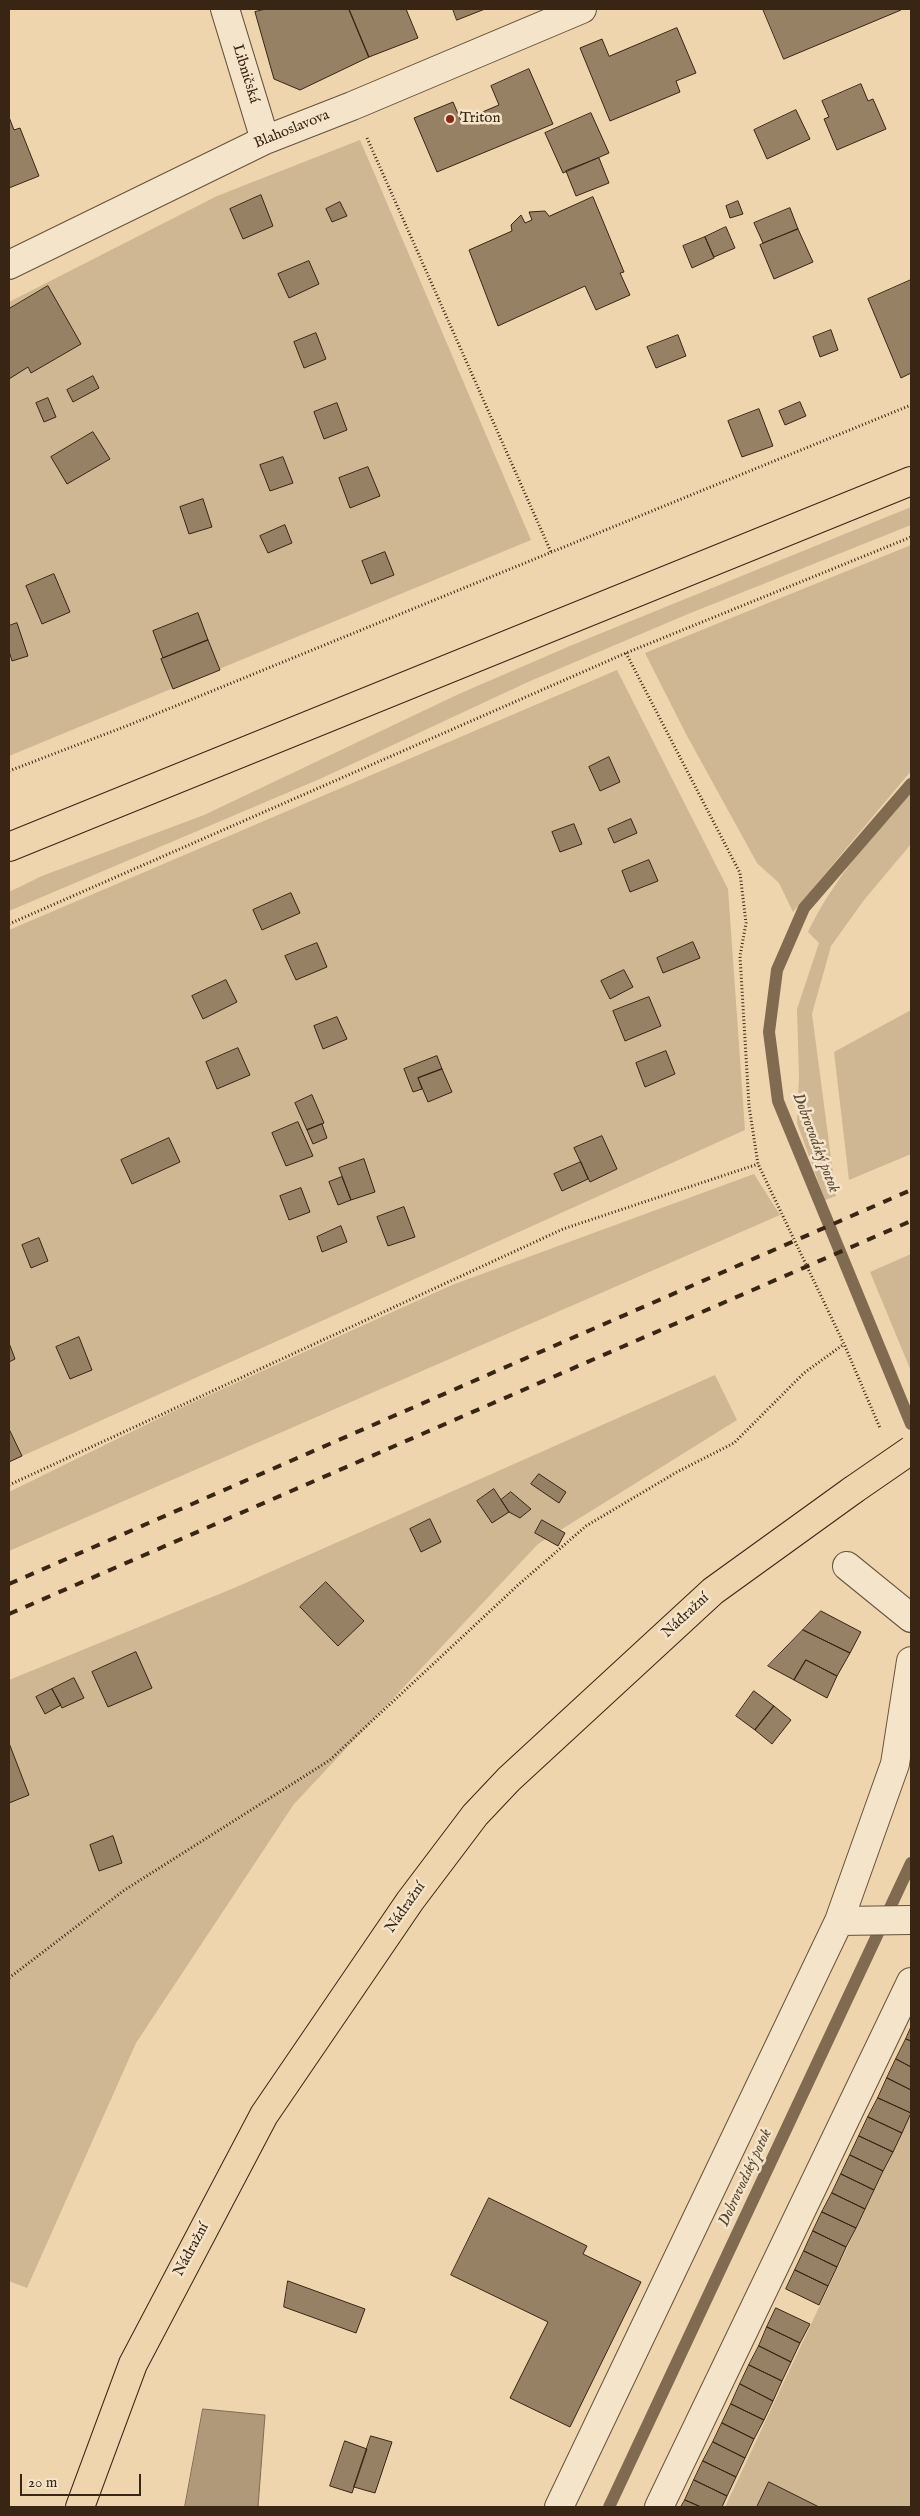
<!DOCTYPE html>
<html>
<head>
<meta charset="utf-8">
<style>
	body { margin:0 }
	#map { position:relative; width:920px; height:2516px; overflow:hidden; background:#eed5ae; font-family:"IM FELL English",serif }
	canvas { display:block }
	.frame { position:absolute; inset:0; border:10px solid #382513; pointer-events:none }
	.scale { position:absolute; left:20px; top:2474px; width:121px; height:22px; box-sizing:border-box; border:2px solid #382513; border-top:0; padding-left:6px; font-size:15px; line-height:18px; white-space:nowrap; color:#382513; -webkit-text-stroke:4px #f4e4ca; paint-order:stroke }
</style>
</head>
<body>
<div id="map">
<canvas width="920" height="2516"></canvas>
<div class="frame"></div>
<div class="scale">20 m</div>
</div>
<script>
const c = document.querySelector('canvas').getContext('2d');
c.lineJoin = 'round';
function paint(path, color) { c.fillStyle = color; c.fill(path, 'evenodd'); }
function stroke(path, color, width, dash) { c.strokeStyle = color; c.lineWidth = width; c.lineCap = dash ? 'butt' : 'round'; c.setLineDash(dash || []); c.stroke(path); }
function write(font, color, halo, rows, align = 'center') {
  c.font = font + ' "IM FELL English",serif'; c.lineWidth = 5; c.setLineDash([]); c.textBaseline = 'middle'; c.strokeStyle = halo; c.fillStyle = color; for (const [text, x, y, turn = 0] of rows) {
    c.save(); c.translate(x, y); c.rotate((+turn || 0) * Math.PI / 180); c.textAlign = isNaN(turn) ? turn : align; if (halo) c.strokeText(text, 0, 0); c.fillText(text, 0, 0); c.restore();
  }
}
const green = new Path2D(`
	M360,140l171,400 -522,216v-454l208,-106z
	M911,507v18l-223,89 -160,68 -206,96 -313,133v-19l33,-16 162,-61 257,-122 116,-50z
	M911,545v226l-118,141 -14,-29 -22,-20 -71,-129 -41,-81z
	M617,670l111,219 17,241 -736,332v-532z
	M911,791v53l-47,56 -33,46 -19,68 24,182 -11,4 -28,-77 2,-46 -2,-68 22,-66 -11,-11c25,-52 65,-98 103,-141z
	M911,1010v144l-62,26 -15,-128z
	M754,1174l26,41 -771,336v-59l165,-81 278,-126z
	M911,1254v117l-41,-99z
	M715,1375l22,45 -199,124 -244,260 -158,239 -109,245 -18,-7v-601l225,-92z
	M911,2112v395h-186z`);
const water = new Path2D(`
	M203,2409l62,6 -7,92h-73z`);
const stream = new Path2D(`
	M911,784l-107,124 -27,62 -8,62 9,69 133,323
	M609,2507l302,-644`);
const building = new Path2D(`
	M266,9h83l20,48 -69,33 -26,-11 -19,-67z
	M349,9h57l12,29 -49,19z
	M453,9h32l-28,11z
	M763,9h138v1l-117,49z
	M677,28l19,45 -20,8 4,11 -70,29 -30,-73 22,-9 7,17z
	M529,69l24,55 -116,48 -23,-54 39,-16 8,19 38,-16 -8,-19z
	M861,84l7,17 5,-2 13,30 -49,21 -13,-31 5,-2 -7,-16z
	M796,110l14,29 -43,20 -13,-29z
	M591,113l18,40 -46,20 -18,-40z
	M9,117l5,13 6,-2 19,48 -30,12z
	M599,158l10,25 -33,13 -10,-25z
	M261,195l12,31 -30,13 -13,-30z
	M593,197l31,75 -4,1 10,22 -34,15 -11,-24 -87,40 -29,-76 43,-19 -1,-6 10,-10 4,8 7,-3 -3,-8 16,-1 4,5z
	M738,201l5,13 -13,4 -4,-12z
	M340,202l7,14 -15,6 -6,-13z
	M790,208l8,21 -35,14 -9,-20z
	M726,227l9,21 -21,9 -9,-20z
	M798,229l15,33 -39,17 -14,-34z
	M705,237l9,21 -22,10 -9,-22z
	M309,261l10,23 -30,14 -11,-24z
	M911,280v93l-10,5 -33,-79z
	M48,286l33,58 -50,29 -3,-6 -19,12v-70z
	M831,330l7,20 -18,7 -7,-20z
	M316,333l10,26 -22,9 -10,-26z
	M678,335l8,21 -30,12 -9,-21z
	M93,376l6,12 -26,14 -6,-12z
	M48,398l8,19 -12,5 -8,-19z
	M800,402l6,14 -21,9 -6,-14z
	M337,403l10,27 -23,9 -10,-27z
	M759,409l14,37 -31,11 -14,-36z
	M93,432l17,27 -43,25 -16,-27z
	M283,457l10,26 -23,8 -10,-26z
	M368,467l12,29 -30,12 -11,-30z
	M203,499l9,28 -23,7 -9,-27z
	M285,525l7,18 -24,10 -8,-17z
	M385,552l9,23 -23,9 -9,-23z
	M54,574l16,38 -28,12 -16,-38z
	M198,613l10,27 -45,18 -10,-27z
	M17,623l11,33 -16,5 -3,-10v-25z
	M208,640l12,30 -47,19 -12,-30z
	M609,757l11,25 -20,9 -11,-24z
	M631,819l6,14 -23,10 -6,-14z
	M574,824l8,20 -22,8 -8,-20z
	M649,860l9,21 -28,11 -8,-21z
	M291,893l9,20 -38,17 -9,-20z
	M693,942l7,16 -37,15 -6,-15z
	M317,943l10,24 -31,13 -11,-24z
	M624,970l9,17 -23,12 -9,-18z
	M226,980l11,22 -34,17 -11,-23z
	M649,997l12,29 -36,15 -12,-30z
	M337,1017l10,22 -24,10 -9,-23z
	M238,1048l12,27 -33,14 -11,-27z
	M666,1051l9,23 -30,13 -9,-24z
	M437,1056l5,13 -24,9 4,11 -9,3 -9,-23z
	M442,1069l10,23 -24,10 -10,-24z
	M312,1095l12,28 -17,7 -12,-27z
	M298,1122l15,34 -27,10 -14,-33z
	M322,1124l5,14 -14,6 -6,-14z
	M602,1136l15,33 -27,13 -16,-34z
	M169,1138l11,24 -48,22 -11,-24z
	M364,1159l11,33 -24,8 -12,-32z
	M581,1162l7,17 -26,12 -8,-17z
	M342,1177l9,23 -13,5 -9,-23z
	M301,1188l9,24 -21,8 -9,-24z
	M404,1207l11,30 -27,9 -11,-29z
	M341,1226l6,16 -25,10 -5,-15z
	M39,1238l9,23 -17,7 -9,-23z
	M79,1337l13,33 -22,9 -14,-32z
	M9,1343l6,16 -6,3z
	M9,1429l13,27 -13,6z
	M539,1474l27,18 -7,11 -28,-19z
	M494,1489l15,23 -17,11 -15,-22z
	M511,1492l20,17 -11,9 -11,-6 -8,-12z
	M430,1519l11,23 -20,10 -11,-23z
	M542,1520l23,13 -7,13 -23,-13z
	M326,1582l38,39 -26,25 -38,-39z
	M821,1611l40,21 -11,21 -47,-23z
	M803,1630l47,23 -13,23 -31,-16 -12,20 -26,-14z
	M136,1652l16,36 -44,19 -16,-35z
	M806,1660l31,16 -10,22 -33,-18z
	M74,1678l10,20 -22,10 -10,-19z
	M52,1689l9,16 -16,9 -9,-17z
	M754,1691l20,15 -19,24 -19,-14z
	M774,1706l17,14 -19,24 -17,-14z
	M9,1743l20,52 -20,8z
	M113,1836l9,27 -23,8 -9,-26z
	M911,2027v14l-5,-2z
	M906,2039l5,2v26l-15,-8z
	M896,2059l15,8v23l-24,-12z
	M887,2078l24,12v23l-33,-15z
	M878,2098l33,15 -9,20 -34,-16z
	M868,2117l34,16 -9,19 -34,-16z
	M859,2136l34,16 -10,19 -33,-16z
	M850,2155l33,16 -9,19 -33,-16z
	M841,2174l33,16 -9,19 -33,-16z
	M832,2193l33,16 -9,19 -34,-16z
	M489,2198l98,48 -4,8 58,28 -71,145 -60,-29 38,-76 -97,-47z
	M822,2212l34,16 -10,19 -33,-16z
	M813,2231l33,16 -9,20 -33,-16z
	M804,2251l33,16 -9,19 -33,-16z
	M795,2270l33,16 -9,19 -33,-16z
	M288,2281l77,28 -9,24 -72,-26z
	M776,2308l34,16 -10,19 -33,-16z
	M767,2327l33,16 -9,19 -32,-16z
	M759,2346l32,16 -9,19 -33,-16z
	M749,2365l33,16 -9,20 -33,-17z
	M740,2384l33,17 -9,19 -33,-16z
	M731,2404l33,16 -10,19 -32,-16z
	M722,2423l32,16 -9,19 -32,-16z
	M371,2436l21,6 -17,51 -21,-6z
	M345,2441l22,8 -15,44 -22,-7z
	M713,2442l32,16 -9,19 -33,-16z
	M703,2461l33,16 -9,19 -33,-16z
	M694,2480l33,16 -5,11h-21l-16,-7z
	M769,2482l50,25h-62z
	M685,2500l16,7h-20z`);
const path = new Path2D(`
	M367,138l184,414
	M626,653l114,220 6,50 -6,33 9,150 9,58 86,180 36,84
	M9,771l120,-46 782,-320
	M9,924l617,-271 285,-116
	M9,1485l554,-256 195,-65
	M9,1978l114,-87 207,-131 187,-174 69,-60 91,-54 57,-29 70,-70 40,-29`);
const minor = new Path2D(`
	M225,9l40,131
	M9,265l256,-125 87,-34 230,-97
	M847,1566l64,52
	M839,1921l72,-1
	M559,2507l280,-586 56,-157 16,-103
	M659,2507l252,-525`);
const major = new Path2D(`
	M9,847l902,-366
	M80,2507l53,-143 131,-249 146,-214 65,-86 34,-36 204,-188 140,-101`);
const rail = new Path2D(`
	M9,1584l902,-394
	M9,1614l902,-393`);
const majorBridge = new Path2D(`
	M853,1490l58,-40`);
const markers = [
	[450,119,5,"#8f2418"]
];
const streetNames = [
	["Libničská",245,74,73],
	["Blahoslavova",292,130,-22],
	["Nádražní",686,1616,-43],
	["Nádražní",406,1908,-55],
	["Nádražní",192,2250,-62]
];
const poiNames = [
	["Triton",460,119]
];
const waterNames = [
	["Dobrovodský potok",815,1143,69],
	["Dobrovodský potok",746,2178,-65]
];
paint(green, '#cfb794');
paint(water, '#b09979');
stroke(water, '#806b50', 1);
stroke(stream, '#806b50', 12);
paint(building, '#978164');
stroke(building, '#382513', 1);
stroke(minor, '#66513a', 30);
stroke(major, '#382513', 30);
stroke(path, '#382513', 3, [1, 2.5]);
stroke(minor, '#f4e4ca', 28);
stroke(major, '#eed5ae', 28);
stroke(rail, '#382513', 4, [9, 9]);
stroke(majorBridge, '#382513', 30, []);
stroke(majorBridge, '#eed5ae', 28);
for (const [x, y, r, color] of markers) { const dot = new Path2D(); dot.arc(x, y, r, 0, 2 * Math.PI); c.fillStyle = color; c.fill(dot); stroke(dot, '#f4e4ca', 2); }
write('15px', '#382513', '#f4e4ca', streetNames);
write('15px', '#382513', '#f4e4ca', poiNames, 'left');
write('italic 16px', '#5c4832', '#f4e4ca', waterNames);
</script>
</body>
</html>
